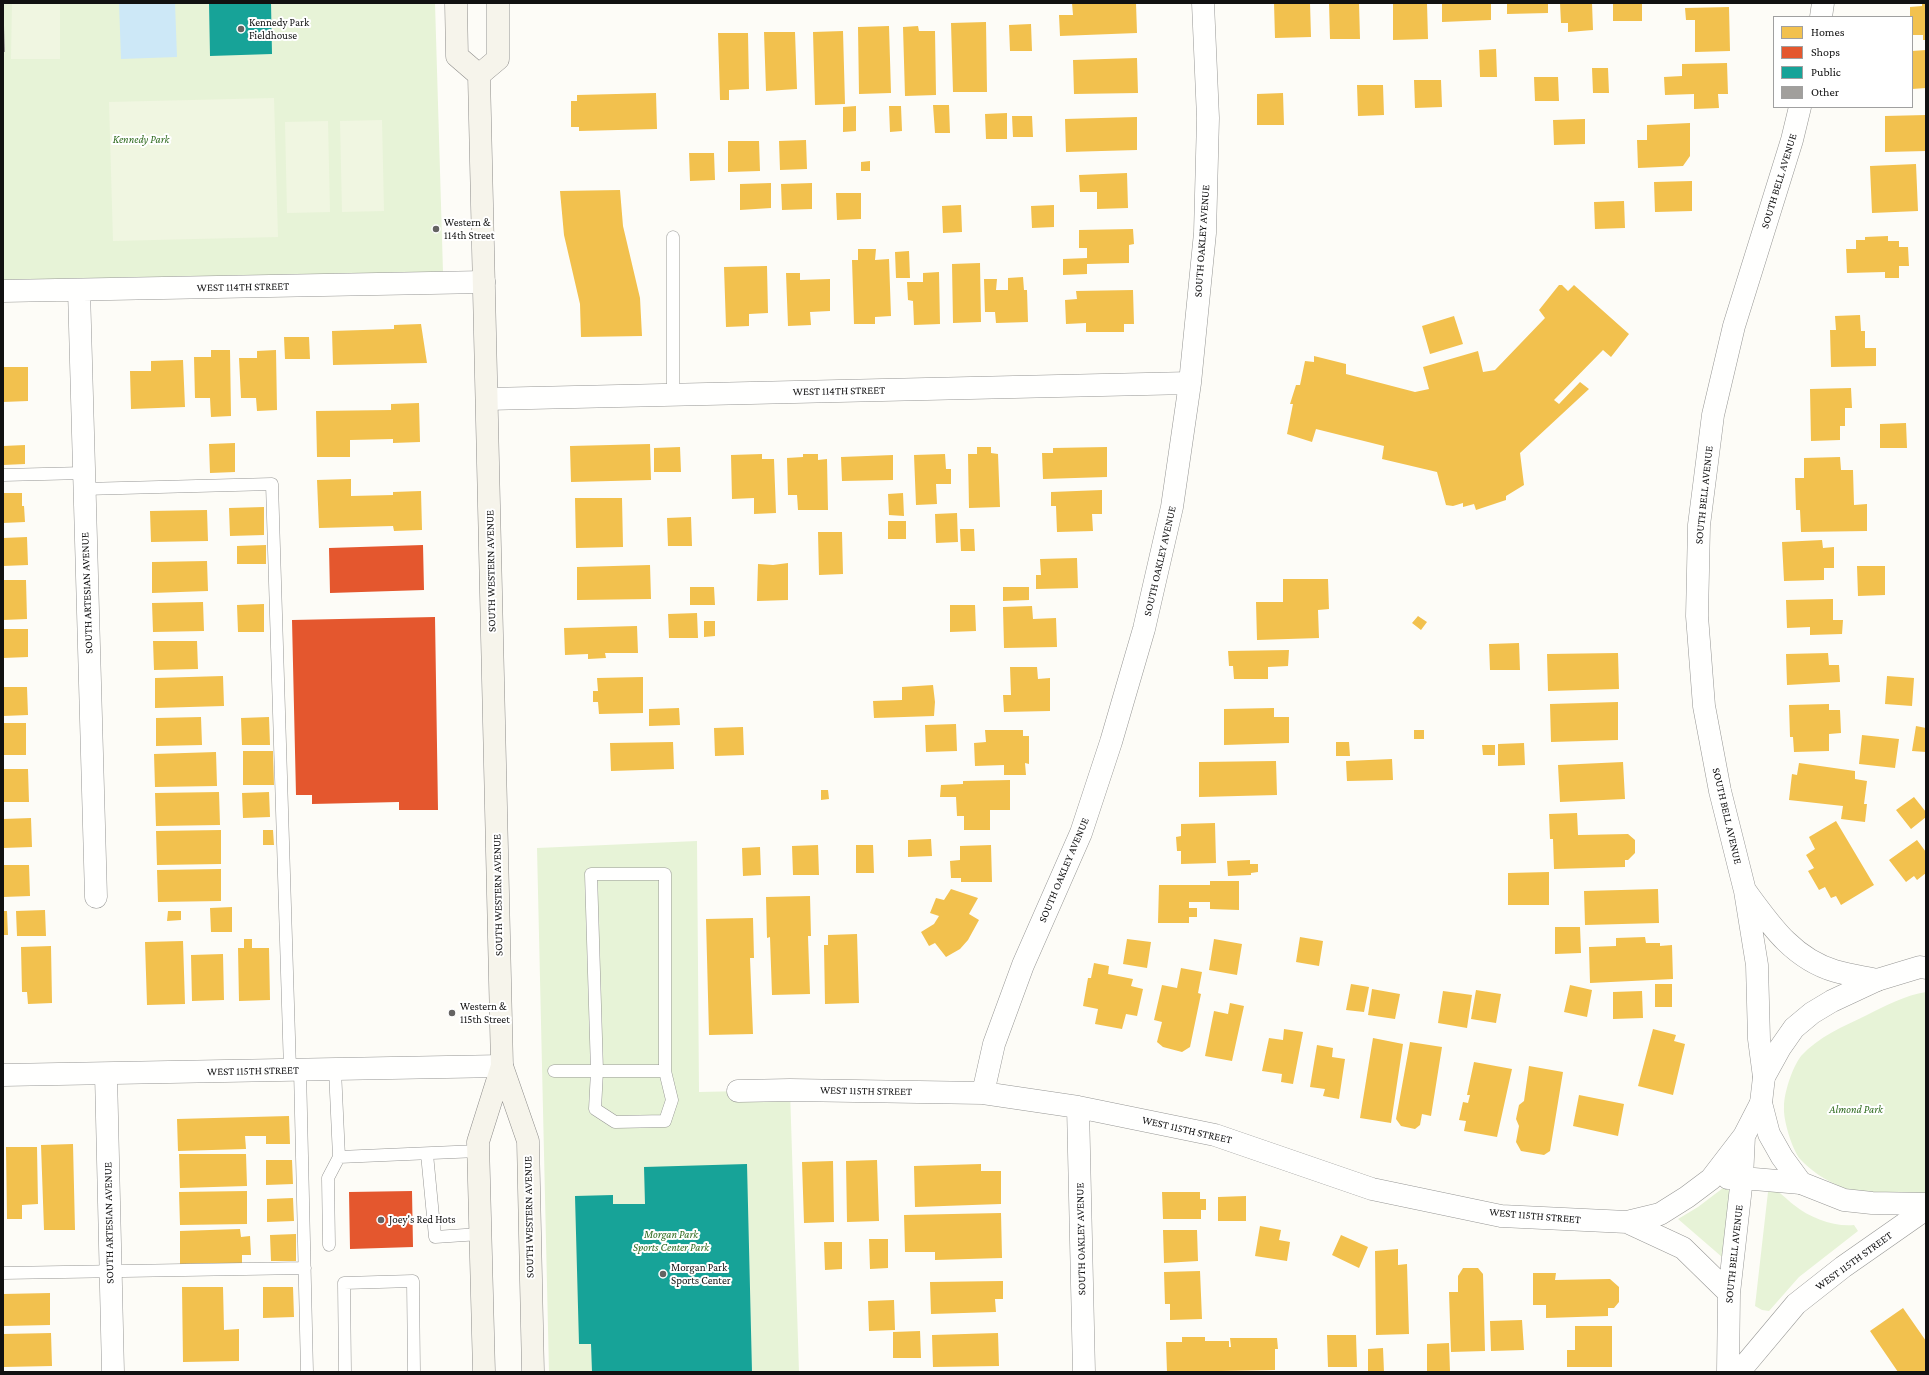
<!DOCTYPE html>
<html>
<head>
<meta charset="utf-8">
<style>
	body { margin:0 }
	#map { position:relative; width:1929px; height:1375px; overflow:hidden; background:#fdfcf7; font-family:"Crimson Pro",serif }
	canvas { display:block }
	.frame { position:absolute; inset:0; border:4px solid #111; pointer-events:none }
	.legend { position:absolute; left:1773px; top:16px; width:140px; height:92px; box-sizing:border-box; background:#fff; border:1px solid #a0a0a0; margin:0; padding:5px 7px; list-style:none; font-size:12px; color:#111 }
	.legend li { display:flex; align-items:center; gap:8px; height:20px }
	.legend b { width:20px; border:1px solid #a0a0a0 }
</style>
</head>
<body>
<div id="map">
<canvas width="1929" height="1375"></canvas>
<div class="frame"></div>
<ul class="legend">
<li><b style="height:11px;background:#f2c14e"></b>Homes</li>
<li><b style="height:11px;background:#e4572e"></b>Shops</li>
<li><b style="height:11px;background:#17a398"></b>Public</li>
<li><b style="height:11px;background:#a19f9c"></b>Other</li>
</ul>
</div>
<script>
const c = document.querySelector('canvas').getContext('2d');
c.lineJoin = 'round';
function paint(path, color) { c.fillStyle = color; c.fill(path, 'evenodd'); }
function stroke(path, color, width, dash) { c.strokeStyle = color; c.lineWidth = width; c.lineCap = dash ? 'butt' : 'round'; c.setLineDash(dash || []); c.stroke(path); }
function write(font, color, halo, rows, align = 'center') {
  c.font = font + ' "Crimson Pro",serif'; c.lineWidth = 4; c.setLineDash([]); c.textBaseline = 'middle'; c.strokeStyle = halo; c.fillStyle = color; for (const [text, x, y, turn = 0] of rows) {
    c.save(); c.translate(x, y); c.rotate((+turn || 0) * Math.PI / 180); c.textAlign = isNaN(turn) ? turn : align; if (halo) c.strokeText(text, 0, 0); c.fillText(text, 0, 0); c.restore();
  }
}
const green = new Path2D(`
	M3,3h432l8,269 -440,8z
	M697,841l2,251 91,-2 9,282h-250l-12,-524z
	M1926,992v201c-28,1 -61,4 -87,-7 -14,-6 -29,-16 -39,-27 -8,-10 -17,-39 -16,-52 0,-14 8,-39 17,-51 17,-19 43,-30 66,-41 18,-9 39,-20 59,-23z
	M1723,1188l10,4 -11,65 -44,-38 20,-12z
	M1772,1189c9,3 15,11 22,16 16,13 40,22 60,20l4,6 -59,46 -30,34 -7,-1 -7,-4 13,-114z`);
const pitch = new Path2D(`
	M12,3h48v56h-49z
	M274,98l4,139 -165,4 -4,-139z
	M382,120l2,91 -42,1 -2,-91z
	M328,121l2,91 -43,1 -2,-91z`);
const water = new Path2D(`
	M119,3h56l2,54 -56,2z`);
const homes = new Path2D(`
	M1072,3h64l1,30 -77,3 -1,-21h14z
	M1274,3h36l1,34 -36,1z
	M1329,3h30l1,36h-30z
	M1393,3h34l1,36 -35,1z
	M1442,3h49v17l-49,2z
	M1507,3h41v10l-41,1z
	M1560,3h32l1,27 -25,2v-9h-7z
	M1922,3h4v37h-3v-5h-11v-18h-2v-10l12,-1z
	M1613,4h29v17h-29z
	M1729,7l1,44 -35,1v-32h-9l-1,-12z
	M986,22l1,70h-34l-2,-69z
	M1031,24l1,27h-22l-1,-26z
	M889,26l2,67 -32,1 -1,-67z
	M918,26l1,5h16l1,64 -31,1 -2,-69z
	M843,31l2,73 -30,1 -2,-73z
	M764,32h31l2,57 -31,2z
	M718,33h30l1,56 -20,1v10h-9z
	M1496,49l1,28h-17l-1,-27z
	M1926,50v38l-14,1v-38z
	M1137,58l1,35 -64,1 -1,-34z
	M1727,63l1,31h-10l1,14 -25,1v-15l-29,1 -1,-18 18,-1v-12z
	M1592,68h16l1,25h-16z
	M1534,77h24l1,24h-24z
	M1414,80h27l1,27 -27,1z
	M1357,85h26l1,30 -26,1z
	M656,93l1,36 -78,2v-4h-8v-26h6v-6z
	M1283,93l1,32h-27v-31z
	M933,105h16l1,28h-15z
	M856,106v25l-13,1v-25z
	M889,106h12l1,25 -12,1z
	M1007,113v26h-21l-1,-25z
	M1926,115v36l-41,1v-36z
	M1012,116h20l1,21h-20z
	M1137,117v33l-71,2 -1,-33z
	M1585,119v25l-31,1 -1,-25z
	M1690,123v33l-7,10 -45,2 -1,-28h10v-15z
	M806,140l1,29 -27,1 -1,-29z
	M728,141h31l1,30 -32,1z
	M689,153h25l1,27 -25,1z
	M870,161v10h-9v-9z
	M1916,164l2,47 -46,2 -2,-47z
	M1127,173l1,35 -31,1v-17h-17l-1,-17z
	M1692,181v30l-37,1 -1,-30z
	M771,183v25l-31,2v-26z
	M812,183v26l-30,1 -1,-26z
	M620,190l3,36 17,72 2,38 -61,1 -1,-33 -16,-69 -4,-44z
	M836,193h25v26l-24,1z
	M1624,201l1,27 -30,1 -1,-27z
	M961,205l1,27 -19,1 -1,-27z
	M1054,205v22l-22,1 -1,-22z
	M1133,229l1,15 -5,1v18l-42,1v10l-24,1v-16l24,-1v-10h-8v-18z
	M1888,236v5h11v6h9l1,19h-10v12h-14v-6l-38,1 -1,-24h10v-9h9v-3z
	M858,249h18l-1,11 14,-1 2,57 -16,1v7h-21l-2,-64h6z
	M909,251l1,27h-14l-1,-26z
	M980,263l1,59 -28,1 -1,-59z
	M767,266l1,47 -19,1v12l-23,1 -2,-60z
	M939,272l1,52 -26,1 -1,-24 -5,-1 -1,-18h16v-9z
	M786,273h14v7l30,-1v32l-20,1 1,13 -23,1z
	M1023,277l1,13h3l1,32 -32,1 -1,-11h-10l-1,-33h13l-1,11h12v-12z
	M1559,285h3l6,6 6,-6 55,49 -18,23 -8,-7 -49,50 5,4 21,-22 9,7 -69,64 4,32 -18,11v4l-30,10 -2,-6 -11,3v-4l-10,3 -7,-1 -9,-33 -55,-13 2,-13 -68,-17 -4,13 -25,-8 6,-30h-3l6,-19h4l5,-24 9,1v-6l32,8v10l69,18 14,-3 -6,-22 55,-16 5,21 12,-2 50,-52 -6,-8z
	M1133,290l1,34h-10v8h-38v-9l-20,1 -1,-24 12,-1 -1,-8z
	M1860,315l1,16h4v17h11v18l-45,1 -1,-37h6l-1,-14z
	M1454,316l9,28 -33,10 -8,-28z
	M421,324l6,39 -94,2 -1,-34 62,-2v-4z
	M284,337h25l1,22h-25z
	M211,350h19l1,66 -20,1 -1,-19h-15l-1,-41h17z
	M276,350l1,60 -20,1 -1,-13h-15l-2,-40h18v-7z
	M183,360l2,47 -54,2 -1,-38h21v-10z
	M3,367h25v34l-25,1z
	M1851,388l1,20h-7v18h-5v14l-29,1 -1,-52z
	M419,403l1,39 -27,1v-4l-43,1v17h-33l-1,-46 75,-1v-6z
	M1906,423l1,25h-27v-24z
	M235,443v29l-25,1 -1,-29z
	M650,444l1,36 -80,2 -1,-36z
	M25,445v19l-22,1v-19z
	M680,447l1,25h-27v-24z
	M977,447h14v6l7,1 2,53 -31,1 -1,-54h9z
	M1107,447v30l-64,2 -1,-26h11v-5z
	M762,454v5h12l2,54 -22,1v-16l-22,1 -1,-44z
	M803,454h15v6l9,-1 1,51h-30l-1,-15h-9l-1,-37 16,-1z
	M945,454l1,15h5v15h-15l1,20 -21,1 -2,-50z
	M893,455v25l-51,1 -1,-24z
	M1840,457l1,13h12l1,35 13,-1v27l-66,1 -1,-22h-4l-1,-32h9v-20z
	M351,479v17l42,-1v-3l28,-1 1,39 -28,1 -1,-5 -74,2 -2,-48z
	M1102,490v24h-10l1,17 -36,1 -1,-26h-5v-14z
	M3,493h19v13h2l1,16 -22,1z
	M903,493l1,23 -15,-1 -1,-21z
	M575,498h47l1,49 -47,1z
	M264,507v28l-34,1 -1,-28z
	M207,510l1,31 -57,1 -1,-31z
	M957,513l1,29 -22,1 -1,-29z
	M691,517l1,29h-24l-1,-28z
	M888,521h18v18h-18z
	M960,529h14l1,22h-14z
	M818,532h24l1,42 -24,1z
	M27,537l1,28 -25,1v-28z
	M1822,540l1,8 11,-1v21h-10v12l-40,1 -2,-39z
	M266,545v19h-29v-18z
	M1077,558l1,30 -42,1v-14h5l-1,-16z
	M207,561l1,30 -56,2v-31z
	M788,563v37l-31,1 1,-37 15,1z
	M650,565l1,34 -74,1v-33z
	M1857,566h28v29l-27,1z
	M1283,579h45l1,30 -11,1 1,28 -62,2 -1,-38h27z
	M3,580h23l1,39 -24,1z
	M690,587h24l1,18h-25z
	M1003,587h26v13l-26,1z
	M1833,599v21h10l-1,14 -32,1v-8l-23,1 -1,-28z
	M203,602l1,29 -51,1 -1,-29z
	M264,604v28h-26l-1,-27z
	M950,605h25l1,26 -26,1z
	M1032,606l1,13 23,-1 1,29 -53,1 -1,-41z
	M697,613l1,25h-29l-1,-24z
	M1418,616l9,6 -6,8 -9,-7z
	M704,621h11v15l-11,1z
	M637,626l1,27h-33l1,5 -18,1v-5l-23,1 -1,-27z
	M3,629h25v28l-25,1z
	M153,641h44l1,28 -44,1z
	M1519,643l1,27h-30l-1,-26z
	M1289,650l-1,16 -20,1v12h-34l-1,-13h-4l-1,-15z
	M1618,653l1,36 -71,2 -1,-37z
	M1828,653l1,12h10l1,17 -53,3 -1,-31z
	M1010,667h27l1,12 12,-1v33l-46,1 -1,-17h8z
	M223,676l1,30 -69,2v-30z
	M1887,676l27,2 -2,28 -27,-2z
	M643,677v36l-44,1 -1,-12h-5v-11h5l-1,-13z
	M933,685l2,17 -1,14 -60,2 -1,-17 29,-1v-13z
	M3,687h24l1,28 -25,1z
	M1618,702v38l-67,2 -1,-38z
	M1829,704v6h11l1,23 -12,1v17l-35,1 -1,-15h-3l-1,-32z
	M679,708l1,17 -31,1v-17z
	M1274,708v9h15v26l-65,2v-36z
	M201,717l1,28 -46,1v-28z
	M269,717l1,28h-28l-1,-27z
	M3,723h23v32h-23z
	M956,724l1,27 -31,1 -1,-27z
	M1916,726l10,2v24l-14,-1z
	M743,727l1,28 -29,1 -1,-28z
	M985,730h38v6h6v28l-4,-1 1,12h-22v-10l-29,1 -1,-23 12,-1z
	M1414,730h10v9h-10z
	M1862,735l37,4 -4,29 -36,-4z
	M673,742l1,27 -63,2 -1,-28z
	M1336,742h13l1,14h-14z
	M1524,743l1,22 -27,1v-22z
	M1482,745h13v10h-12z
	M243,751h30l1,34h-31z
	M216,752l1,34 -62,1 -1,-33z
	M1392,759l1,21 -46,1 -1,-20z
	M1276,761l1,34 -78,2v-35z
	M1623,762l2,37 -65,3 -2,-37z
	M1799,763l56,8v8l12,2 -3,23h3l-2,18 -24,-3 2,-13 -54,-6 3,-26 5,1z
	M3,769h25l1,33h-26z
	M1010,780v30h-20v20h-26v-14h-7l-1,-19h-16l1,-12 22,-1v-3z
	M821,790h7l1,9 -8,1z
	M219,792l1,33 -64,1 -1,-33z
	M269,792l1,25 -27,1 -1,-25z
	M1914,797l12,15v5l-15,12 -15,-19z
	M1577,813l1,22 50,-1 7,6v13l-7,7h-3v7l-71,2 -1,-30h-3l-1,-25z
	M31,818l1,29 -29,1v-29z
	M1836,821l38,64 -33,20 -5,-9 -5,2 -6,-11 -6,3 -11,-19 6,-3 -8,-13 9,-6 -6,-12z
	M1215,823l1,40 -35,1v-13h-4l-1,-14 5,-1v-12z
	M221,830v34l-64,1 -1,-34z
	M263,830h10l1,15h-11z
	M931,839l1,17 -24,1v-17z
	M1917,840l9,12v21l-9,7 -3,-4 -8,6 -17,-22z
	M818,845l1,30h-26l-1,-29z
	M856,845h17l1,28h-18z
	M991,845l1,37h-31v-4h-10l-1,-17 10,-1v-14z
	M760,847l1,28 -18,1 -1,-28z
	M1250,860v4h8v8l-7,1v2l-23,1 -1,-15z
	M3,865h26l1,31 -27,1z
	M221,869v32l-63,1 -1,-32z
	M1549,872v33h-41v-32z
	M1210,881h29v29l-29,-1v-7h-21v6h8v9h-8v6h-31l1,-38h51z
	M951,889l27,9 -9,16 10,6 -11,20 -8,9 -14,8 -11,-14 -6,3 -8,-14 13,-8 5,-8 -9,-3 6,-15 8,2z
	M1658,889l1,34 -74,2 -1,-34z
	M810,896l1,40h-3l2,58 -38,1 -2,-58 -3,1 -1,-41z
	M232,907v25h-21l-1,-24z
	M45,910l1,26h-29l-1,-25z
	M3,911h4l1,24h-5z
	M168,911h13v9l-14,1z
	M753,918l1,40h-4l3,76 -44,1 -3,-116z
	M1555,927h25l1,26 -26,1z
	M857,934l2,69 -34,1 -1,-59h4v-10z
	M1300,937l23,4 -4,25 -23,-4z
	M1645,937l1,6h14v3l12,-1 1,34 -83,4 -1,-36 27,-1v-8z
	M244,939h8v9h17l1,52 -31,1 -1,-53h6z
	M1127,939l24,3 -4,26 -24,-4z
	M1214,939l28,5 -5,31 -28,-5z
	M183,941l2,63 -38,1 -2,-63z
	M51,946l1,57 -24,1 -1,-12h-5l-1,-45z
	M223,954l1,46 -32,1 -1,-46z
	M1094,963l15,3 -1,8 25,5 -2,7 12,3 -6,27 -11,-2 -4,15 -27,-5 3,-15 -15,-3 5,-28h3z
	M1181,968l21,4 -4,21 3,1 -11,53 -8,5 -19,-5 -6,-5 5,-20 -8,-2 8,-35 15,3z
	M1351,984l18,3 -5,25 -18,-2z
	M1655,984h17v23h-17z
	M1570,985l22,5 -5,27 -23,-5z
	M1372,989l28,5 -5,25 -27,-4z
	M1476,990l25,4 -5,29 -25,-4z
	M1443,991l29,4 -5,33 -29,-5z
	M1642,991l1,27 -30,1v-27z
	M1230,1003l14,3 -12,55 -27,-5 9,-45 14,3z
	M1284,1029l19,3 -10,52 -12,-2 1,-8 -20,-3 7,-33 14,2z
	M1653,1029l23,6 -2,6 11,3 -12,51 -35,-9z
	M1373,1038l30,6 -12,79 -31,-5z
	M1410,1042l32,5 -11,69 -9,-2 -2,11 -5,4 -14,-3 -5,-7z
	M1317,1045l16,3 -1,9 13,2 -6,40 -16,-3 2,-7 -15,-2z
	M1474,1062l38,7 -15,68 -33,-6 2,-10 -7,-1 4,-18 5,1 2,-8h-3z
	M1529,1066l34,6 -13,79 -6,4 -23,-4 -5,-9 3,-16 -3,-7 3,-14 5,-4z
	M1579,1095l45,9 -6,32 -45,-10z
	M289,1116l1,28h-24v-8h-21l1,13 -68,2 -1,-32z
	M73,1144l2,86h-31l-3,-85z
	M6,1147h31l1,57 -16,1v14h-15z
	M179,1154h67l1,32 -67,2z
	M266,1160h26l1,24 -27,1z
	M877,1160l2,61 -32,1 -1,-61z
	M833,1161l1,61 -30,1 -2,-61z
	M981,1164v7h20v33l-86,3 -1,-41z
	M247,1191v33l-67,1 -1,-33z
	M1162,1192h38v7h6v11h-5v9h-38z
	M1246,1196v25h-28v-24z
	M293,1198l1,23 -27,1v-23z
	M1001,1213l1,45 -67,2v-8h-30l-1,-37z
	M1260,1226l21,4 -2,10 11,2 -3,19 -32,-5z
	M240,1229l1,8 9,-1 1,19h-9v8l-62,1v-33z
	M1163,1230h34l1,31 -34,2z
	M296,1234v27h-25l-1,-26z
	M1341,1235l27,12 -9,21 -27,-13z
	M869,1239h19v29l-18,1z
	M824,1242h18v27l-17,1z
	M1398,1249v16l9,-1 2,70 -33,1 -1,-84z
	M1463,1268h15l5,6 2,77 -34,1 -2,-60h9v-16z
	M1200,1271l2,48 -32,1v-16h-5l-1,-32z
	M1533,1273h23l-1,7 55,-1 9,8v15l-5,6h-6v8l-62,2v-13h-13z
	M1003,1281v18h-8l1,13 -65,2 -1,-32z
	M182,1287h41l1,43 15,-1v32l-56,1z
	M263,1287h30l1,30 -31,1z
	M50,1293v32l-47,1v-32z
	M894,1300l1,30 -26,1 -1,-30z
	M1903,1308l23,33v31h-28l-28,-41z
	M1522,1320l2,30 -33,1 -1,-30z
	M1575,1326h37v41h-45v-17h8z
	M920,1331l1,27h-28v-26z
	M51,1333l1,33 -49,1v-33z
	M998,1333l1,33 -66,1 -1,-32z
	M1327,1335h29l1,32h-29z
	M1182,1337h23v4h24v6h2l-1,-9h47l1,11h-3v21l-108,2 -1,-30h16z
	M1449,1343l1,28 -23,1v-28z
	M1383,1348l1,24h-16v-23z`);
const shops = new Path2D(`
	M423,545l1,45 -94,3 -1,-45z
	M435,617l3,193h-39v-8l-87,2v-9h-16l-4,-175z
	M412,1191l1,56 -63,2 -1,-57z`);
const public = new Path2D(`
	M209,3h62l1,51 -62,2z
	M747,1164l5,208h-160l-1,-28h-12l-4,-148 38,-1v9h32l-1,-37z`);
const building = new Path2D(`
	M3,26h1l1,26h-2z`);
const service = new Path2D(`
	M673,395v-158
	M3,475l81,-2
	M84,489l188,-5 18,586
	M300,1070l7,302
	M335,1070l4,87 139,-6
	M554,1071h111v-197h-74l6,197 -2,38 20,13 50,-1 7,-21 -7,-29
	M427,1154l8,83 45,-3
	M329,1245l-1,-67 11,-21
	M3,1273l302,-5
	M345,1372l-1,-89 69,-2 1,91`);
const minor = new Path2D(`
	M1821,17l2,-14
	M79,290l17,607
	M3,291l481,-9
	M487,399l703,-16
	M1747,893c24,33 47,66 88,78 14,4 28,6 42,9
	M106,1074l7,298
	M1764,1077l-5,-38 -2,-74 -12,-74 -25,-100 -16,-85 -7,-90 2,-91 14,-110 21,-89 58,-186 8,-33
	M738,1091l52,-1 193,3 95,14 137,28 157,54 129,27 126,6 33,-8 27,-17 24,-18 33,-43 17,-33
	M983,1093l11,-49 29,-79 58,-132 30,-91 33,-113 28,-122 18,-124 15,-150 3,-115 -5,-115
	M1078,1107l6,265
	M1728,1178h14l59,5
	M1627,1222l56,26 46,45
	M1728,1372l1,-79 13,-115 2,-42
	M1739,1372l57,-68 47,-37 83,-58`);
const tertiary = new Path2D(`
	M1926,968l-6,-1 -43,13 -45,21 -20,12 -18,15 -14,20 -16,29 -3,26 8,31 13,23 19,26 43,17 28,3 54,1
	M3,1075l499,-9`);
const secondary = new Path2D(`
	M456,3l1,53 22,19 23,991 26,75 5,231
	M479,75l19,-16v-56
	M484,1372l-6,-230 24,-76`);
const markers = [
	[241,29,4,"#646362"],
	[436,229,4,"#646362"],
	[452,1013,4,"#646362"],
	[381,1220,4,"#646362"],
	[663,1274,4,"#646362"]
];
const poiNames = [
	["Kennedy Park",249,23],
	["Fieldhouse",249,36],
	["Western &",444,223],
	["114th Street",444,236],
	["Western &",460,1007],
	["115th Street",460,1020],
	["Joey's Red Hots",389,1220],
	["Morgan Park",671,1268],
	["Sports Center",671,1281]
];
const parkNames = [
	["Kennedy Park",141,140],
	["Almond Park",1856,1110],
	["Morgan Park",671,1235],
	["Sports Center Park",671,1248]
];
const streetNames = [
	["SOUTH BELL AVENUE",1779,181,-73],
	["SOUTH OAKLEY AVENUE",1202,241,-86],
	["WEST 114TH STREET",243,287,-1],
	["WEST 114TH STREET",839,391,-1],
	["SOUTH BELL AVENUE",1704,495,-84],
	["SOUTH OAKLEY AVENUE",1160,561,-77],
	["SOUTH WESTERN AVENUE",491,571,-91],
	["SOUTH ARTESIAN AVENUE",87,593,-92],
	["SOUTH BELL AVENUE",1727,816,77],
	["SOUTH OAKLEY AVENUE",1064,870,-67],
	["SOUTH WESTERN AVENUE",498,895,-91],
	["WEST 115TH STREET",253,1071,-1],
	["WEST 115TH STREET",866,1091,1],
	["WEST 115TH STREET",1187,1130,13],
	["WEST 115TH STREET",1535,1216,5],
	["SOUTH WESTERN AVENUE",529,1217,-91],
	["SOUTH ARTESIAN AVENUE",109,1223,-91],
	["SOUTH OAKLEY AVENUE",1081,1239,-91],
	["SOUTH BELL AVENUE",1734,1254,-84],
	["WEST 115TH STREET",1854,1261,-36]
];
paint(green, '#e7f3d7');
paint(pitch, '#f0f6e1');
paint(water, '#cde8f7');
paint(homes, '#f2c14e');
paint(shops, '#e4572e');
paint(public, '#17a398');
paint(building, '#a19f9c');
stroke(service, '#979795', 13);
stroke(minor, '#979795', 23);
stroke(tertiary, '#979795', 23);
stroke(secondary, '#8e8d8b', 23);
stroke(service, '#fffffe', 12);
stroke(minor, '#fffffe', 22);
stroke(tertiary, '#fffffe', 22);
stroke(secondary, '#f6f4eb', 22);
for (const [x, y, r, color] of markers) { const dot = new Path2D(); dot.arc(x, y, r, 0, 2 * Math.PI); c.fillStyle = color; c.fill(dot); stroke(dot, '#fff', 1.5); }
write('11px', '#111', '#fff', poiNames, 'left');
write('italic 11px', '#2f6b1f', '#fff', parkNames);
write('11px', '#111', '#fff', streetNames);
</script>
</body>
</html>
